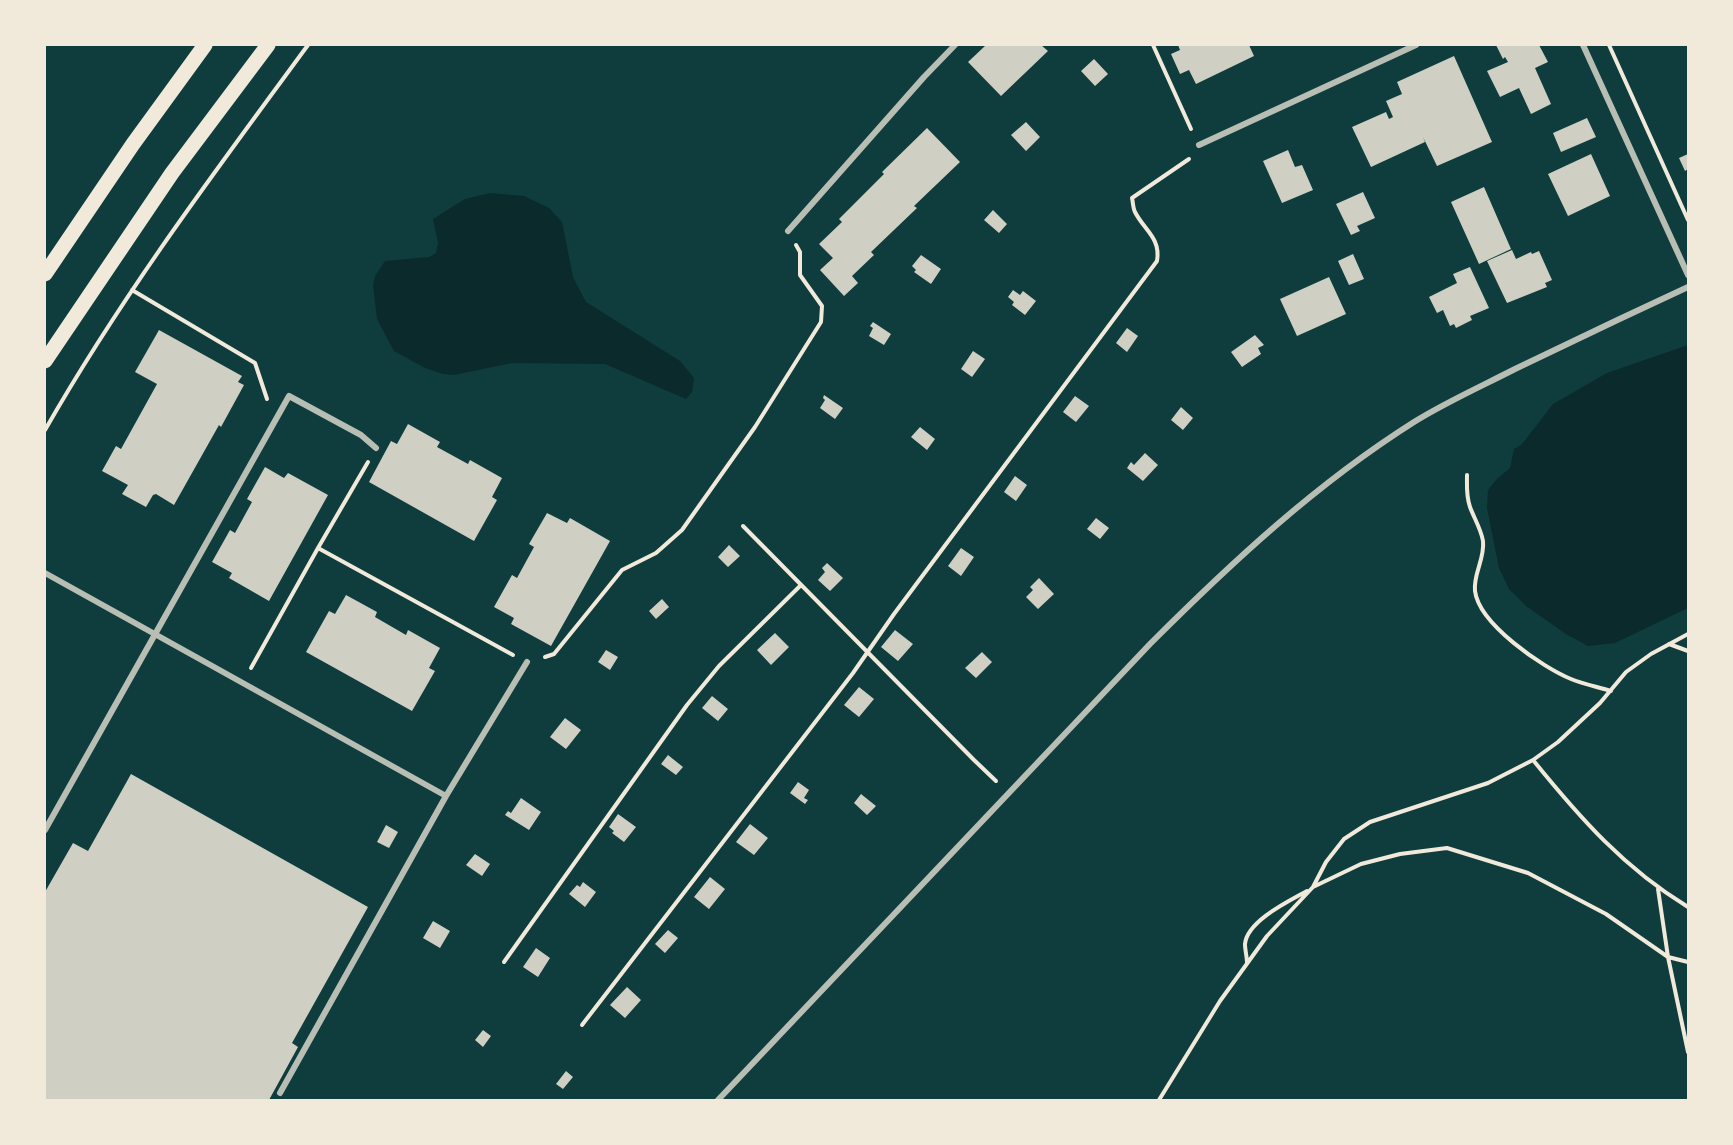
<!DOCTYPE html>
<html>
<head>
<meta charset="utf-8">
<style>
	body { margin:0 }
	#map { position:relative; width:1733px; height:1145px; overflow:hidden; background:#0f3d3e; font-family:"Fira Sans Condensed",sans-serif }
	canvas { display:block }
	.frame { position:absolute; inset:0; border:46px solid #f1e9da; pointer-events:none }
</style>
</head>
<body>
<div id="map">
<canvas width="1733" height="1145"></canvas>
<div class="frame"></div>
</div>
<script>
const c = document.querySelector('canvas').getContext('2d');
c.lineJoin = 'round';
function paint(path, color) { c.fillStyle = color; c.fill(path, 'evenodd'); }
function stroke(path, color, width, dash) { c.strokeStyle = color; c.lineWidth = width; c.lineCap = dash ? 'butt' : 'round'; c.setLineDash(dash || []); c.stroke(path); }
const water = new Path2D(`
	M490,193l34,3 25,12 13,14 11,55 13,25 94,59 14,17 -2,14 -6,7 -81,-35 -93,-1 -58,12 -11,-1 -18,-6 -31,-17 -17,-32 -4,-34 2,-9 10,-15 44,-4 7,-4 2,-10 -5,-24 32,-20z
	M1688,345v263l-73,35 -27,3 -22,-12 -40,-28 -17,-17 -10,-21 -12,-60 1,-18 9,-11 13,-11 4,-19 7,-4 5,-6 27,-35 54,-31z`);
const building = new Path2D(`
	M986,45h55l7,6 -47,45 -33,-34z
	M1178,45h71l5,11 -58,28 -7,-14 -9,4 -9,-20 9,-4z
	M1496,45h43l9,17 -13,6 16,36 -20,10 -12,-26 -19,9 -13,-26 21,-9 -3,-5 -2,2z
	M1454,56l38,86 -55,24 -14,-29 2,5 -54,25 -19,-40 34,-15 3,7 4,-2 -7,-16 16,-7 -5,-12z
	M1094,59l14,15 -13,12 -14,-15z
	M1587,118l9,19 -35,15 -8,-19z
	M1026,122l14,15 -14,14 -15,-16z
	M927,128l33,34 -46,44 3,2 -46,44 3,3 -22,21 6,7 -14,13 -24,-26 13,-12 -14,-14 23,-22 -3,-3 45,-45 -2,-2z
	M1288,150l7,17 7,-2 11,25 -31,13 -19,-42z
	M1591,154l19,42 -42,20 -20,-42z
	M1688,154v15l-3,2 -6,-13z
	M1484,187l27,62 -32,15 -28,-62z
	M1363,192l12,26 -18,8 3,5 -9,4 -15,-31z
	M993,210l14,14 -8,9 -15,-13z
	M1512,250l4,9 15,-7 1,2 7,-3 13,29 -7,3 2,4 -40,16 -20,-42z
	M1353,254l11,25 -15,6 -11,-24z
	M921,255l20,14 -10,15 -17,-12 2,-2 -4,-4z
	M1470,267l19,41 -19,8 2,4 -16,8 -2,-4 -4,2 -7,-16 -6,3 -8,-16 28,-14 -4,-9z
	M1329,277l17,37 -49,22 -17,-37z
	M1013,290l7,5 3,-4 13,10 -11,14 -13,-10 2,-3 -6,-5z
	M873,322l18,12 -7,11 -15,-9 4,-8 -3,-2z
	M1127,328l11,8 -11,16 -11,-9z
	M159,330l83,46 -4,6 6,3 -23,42 -2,-2 -45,80 -18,-11 -3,1 -7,12 -24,-13 6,-9 -26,-14 14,-25 5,3 36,-65 -22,-12z
	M1255,335l9,10 -6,3 3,6 -19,13 -11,-15z
	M973,351l12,8 -13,18 -11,-8z
	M824,395l19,13 -8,11 -15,-11 5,-8 -2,-2z
	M1075,396l14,10 -13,16 -13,-10z
	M1181,407l12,11 -10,12 -12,-10z
	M408,424l32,18 -3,5 31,17 2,-4 32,18 -10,19 5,3 -23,41 -105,-59 22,-41 6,3z
	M920,427l15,12 -8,11 -16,-13z
	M1145,453l13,12 -15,16 -16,-13 4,-6 3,3z
	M265,467l19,11 4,-5 40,22 -59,106 -40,-23 3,-5 -20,-11 18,-32 5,3 17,-31 -5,-3z
	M1015,476l12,9 -11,16 -12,-9z
	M547,513l20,10 3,-5 40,23 -59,105 -40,-22 3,-6 -20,-11 18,-32 5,3 17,-31 -5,-3z
	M1096,518l13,10 -9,11 -13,-10z
	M729,545l11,11 -12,11 -10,-10z
	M961,548l13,9 -13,19 -13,-10z
	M827,563l16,15 -13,13 -12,-11 7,-8 -3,-4z
	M1039,578l15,16 -16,15 -12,-12 7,-7 -3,-3z
	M346,595l31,17 -2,5 31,18 2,-5 32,18 -11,20 6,3 -23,40 -106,-59 23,-41 6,3z
	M662,599l7,8 -13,12 -7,-8z
	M895,630l18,14 -15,17 -17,-14z
	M775,633l14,14 -18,18 -14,-15z
	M606,650l12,7 -8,13 -12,-8z
	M982,652l10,10 -16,16 -11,-10z
	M859,687l15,12 -15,18 -15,-12z
	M712,696l16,13 -10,12 -16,-13z
	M565,718l16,12 -15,19 -16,-12z
	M668,755l15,12 -7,8 -15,-11z
	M131,774l237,133 -76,136 6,4 -29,53h-224v-208l28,-49 15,8z
	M798,782l11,8 -5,8 4,2 -3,4 -15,-11z
	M861,794l15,12 -9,9 -13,-12z
	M521,798l20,14 -12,18 -24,-15 3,-4 3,2z
	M618,814l18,13 -12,15 -12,-9 2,-2 -5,-4z
	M750,824l18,14 -14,17 -18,-13z
	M386,825l12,7 -9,16 -12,-6z
	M475,854l15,10 -8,12 -16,-11z
	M710,877l15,12 -16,20 -15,-12z
	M583,882l13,10 -11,15 -16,-13 8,-9 3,2z
	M433,921l17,10 -10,17 -17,-10z
	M668,930l10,8 -13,15 -10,-9z
	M536,948l14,10 -12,19 -15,-10z
	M627,987l14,13 -16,18 -15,-13z
	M483,1030l8,6 -8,11 -8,-7z
	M566,1071l7,6 -10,12 -7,-5z`);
const path = new Path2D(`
	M1153,45l38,84
	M1609,45l79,175
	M132,290l123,73 12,36
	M45,430c77,-135 171,-260 263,-385
	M368,462l-50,86 195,107
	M1467,475c0,10 -1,21 3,32 4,11 11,22 13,34 2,18 -10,33 -8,50 4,33 67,76 96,88 12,5 27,8 40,12
	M743,526l231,234 22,21
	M1669,644l19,7
	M545,657l9,-3 68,-84 34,-17 26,-23 73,-103 66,-105 1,-16 -22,-31v-23l-4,-7
	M251,668l67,-120
	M1533,760c47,58 91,108 155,147
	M1313,887l48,-23 39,-10 47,-6 81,25 78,41 62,43 20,5
	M1658,889l10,68 20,95
	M504,962l183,-257 32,-39 81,-80
	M1247,963c0,-6 -2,-13 -2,-19 2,-23 44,-43 62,-53
	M582,1025l271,-352 41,-59 263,-353c4,-23 -13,-31 -22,-49 -2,-4 -2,-10 -3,-14l57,-39
	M1159,1100l61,-99 47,-65 46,-49 13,-25 18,-23 26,-17 118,-39 45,-23 25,-18 42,-39 26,-31 25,-18 37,-20`);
const minor = new Path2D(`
	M1583,45l105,230
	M1199,145l217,-100
	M788,231l136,-154 31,-32
	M45,573l401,223 -166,297
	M446,796l81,-134
	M45,830l244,-434 72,39 15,13
	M718,1100l432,-456c82,-82 166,-160 264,-222 32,-20 68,-36 101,-53 58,-28 115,-55 173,-82`);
const primary = new Path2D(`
	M45,274l88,-130 72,-99
	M45,361l127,-188 96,-128`);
paint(water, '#0a2a2b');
paint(building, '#cfcfc3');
stroke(path, '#f1e9da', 4);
stroke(minor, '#b8beb3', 6);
stroke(primary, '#f1e9da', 15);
</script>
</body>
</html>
